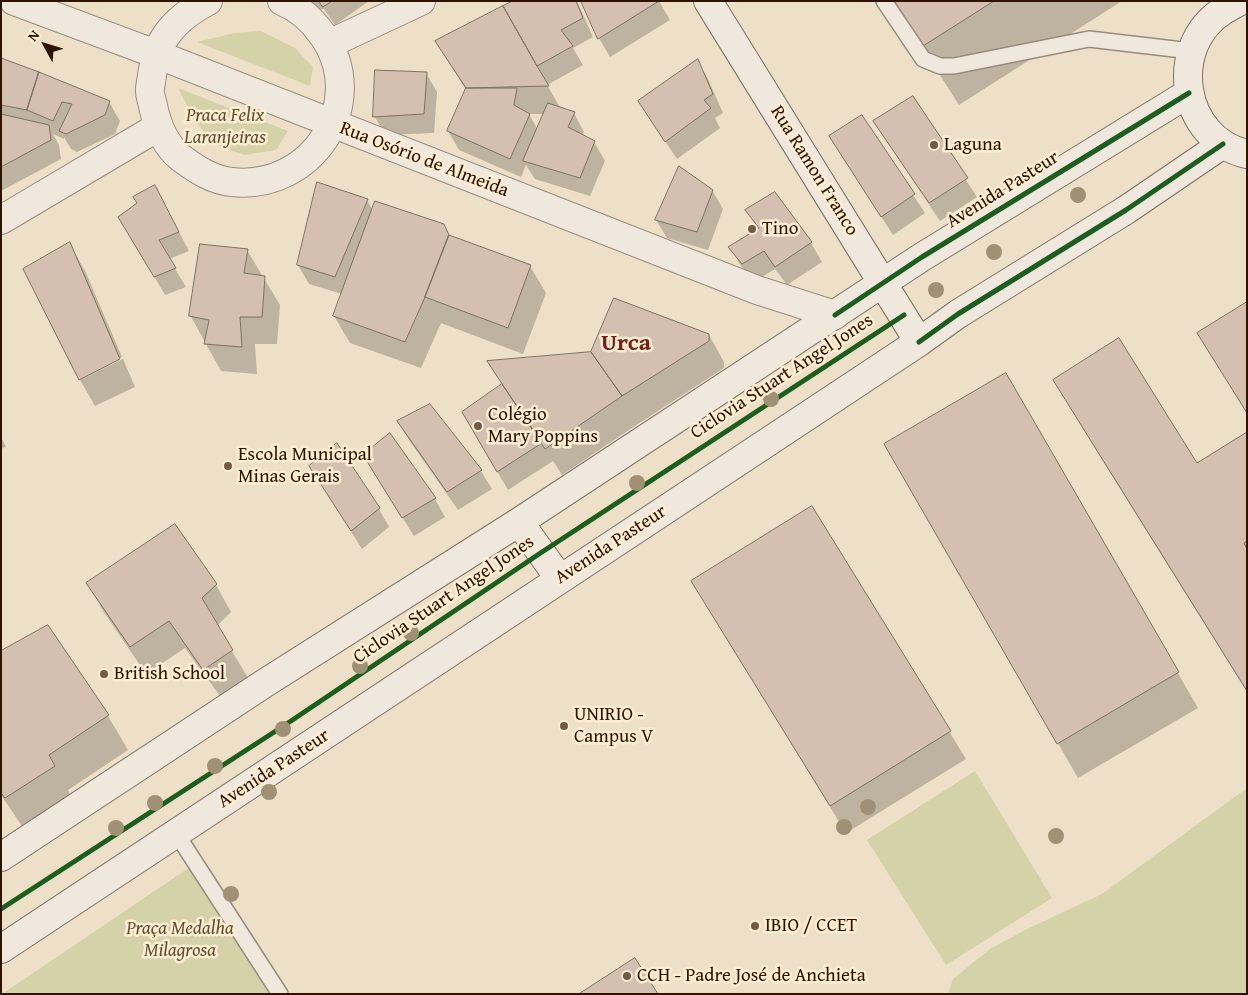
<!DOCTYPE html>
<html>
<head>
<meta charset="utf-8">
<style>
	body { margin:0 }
	#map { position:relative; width:1248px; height:995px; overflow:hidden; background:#eee0c8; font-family:"Gentium Book Plus",serif }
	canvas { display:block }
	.frame { position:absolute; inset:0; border:2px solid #2e1300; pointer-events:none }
	.north { position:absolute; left:20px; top:20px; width:50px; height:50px; -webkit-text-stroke:4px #feedd2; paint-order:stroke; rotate:309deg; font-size:14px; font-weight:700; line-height:20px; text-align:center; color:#2e1300 }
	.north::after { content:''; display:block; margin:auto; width:18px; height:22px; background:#2e1300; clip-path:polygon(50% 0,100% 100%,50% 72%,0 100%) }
</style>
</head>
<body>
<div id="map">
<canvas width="1248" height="995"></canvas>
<div class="frame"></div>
<div class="north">N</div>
</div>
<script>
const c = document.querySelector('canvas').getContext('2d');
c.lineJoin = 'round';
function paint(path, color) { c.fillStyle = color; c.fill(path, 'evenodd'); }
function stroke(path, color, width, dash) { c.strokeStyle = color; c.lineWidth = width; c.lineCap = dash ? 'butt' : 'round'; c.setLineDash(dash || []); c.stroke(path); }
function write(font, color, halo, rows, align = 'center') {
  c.font = font + ' "Gentium Book Plus",serif'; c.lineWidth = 5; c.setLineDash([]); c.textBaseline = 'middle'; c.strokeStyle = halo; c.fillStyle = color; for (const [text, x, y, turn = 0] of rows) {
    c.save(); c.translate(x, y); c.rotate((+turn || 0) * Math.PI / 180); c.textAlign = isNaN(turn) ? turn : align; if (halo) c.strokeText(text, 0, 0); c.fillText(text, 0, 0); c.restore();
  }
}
const green = new Path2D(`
	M261,31l34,17 18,19 -3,19 -113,-44 37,-9z
	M178,88l110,43 -12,19 -32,5 -31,-11 -19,-25z
	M975,771l77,127 -106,67 -79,-125z
	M1247,788v206h-299l5,-15 37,-30 37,-20 75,-35z
	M196,863l83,131h-277z`);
const shadow = new Path2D(`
	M308,1h61l-34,24 -11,-16 -10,2z
	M516,1h61l16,36 -20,11 10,17 -36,20 14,24 13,4 10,19 -2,4 12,6 11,19 -15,35 -55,-17 -9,-14 -5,12 -62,-27 -11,-19 18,-41 -30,-49zM529,114h16l-7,16z
	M583,1h76l11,19 -60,37 -11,-19z
	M893,1h229l-163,104z
	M1,59l108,43 11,19 -5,13 -38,18 -6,-3 -7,-12v2l-11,-5 6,11 2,14 -60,32z
	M697,61l11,18 15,34 -8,5 5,10 -43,31 -38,-57z
	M376,71l50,2 11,19 -3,41 -49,2 -10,-18z
	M912,98l65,99 -37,24 -54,-81 -11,-18z
	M862,117l63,96 -32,22 -51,-80z
	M155,186l34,65 -20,8 17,28 -21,8 -46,-78 20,-13z
	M712,190l11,19 -15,41 -41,-12 -11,-18z
	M774,194l37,49 11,19 -35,23 -12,-16 -21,13 -13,-16 -11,-18 28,-18 -11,-20z
	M367,200l6,11 157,55 16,27 -23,61 -82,-31 -20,45 -71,-25 -16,-27 8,-22 -33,-10 -11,-19z
	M70,244l15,27 37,86 -43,21z
	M247,250l33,55 -3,39h-22l2,30 -36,-3 -31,-56z
	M1247,304v110l-48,-80z
	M709,335l15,27v6l-86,56 -76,51 -9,-14 -45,29 -45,-77 40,-28 -14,-23 103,-9z
	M123,359l12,28 -40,19 -15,-26z
	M1006,375l192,333 -120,70 -192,-334z
	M1055,380l142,85 50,-32v259l-166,-266z
	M430,405l51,66 11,18 -34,21 -49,-70 -11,-18z
	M1,437l5,10 -5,2z
	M310,467l69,42 10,18 -27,22z
	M375,474l60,25 10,18 -31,19z
	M812,508l154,251 -120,74 -154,-251z
	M88,584l128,1 15,27 -14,14 31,52 -28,18 -35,-48 -39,26 -43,-63z
	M48,626l60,90 20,34 -60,40 6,12 -48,30 -25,-37v-142z`);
const building = new Path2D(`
	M319,1h13l-9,6z
	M513,1h63l7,17 -22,12 12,16 -36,20 -34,-60z
	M581,1h78l-61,38z
	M895,1h99l-71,45z
	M503,6l34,60 12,20 -83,2 -31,-47z
	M1,58l38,14 -12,38 -26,-5z
	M698,59l15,35 -9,6 7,8 -46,34 -27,-41z
	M375,70l52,2 -3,42 -51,3z
	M39,72l71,29 -5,14 -39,19 -7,-3 13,-27 -10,-2 -9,19 -26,-11z
	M466,88h51l-3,17 16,9 -20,45 -63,-28z
	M913,96l55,82 -39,25 -56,-82z
	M548,103l27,9 -7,15 27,14 -15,37 -57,-17z
	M1,114l48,11 2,15 -50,27z
	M862,115l53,79 -34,23 -52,-81z
	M679,166l34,24 -16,42 -42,-12z
	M317,182l51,17 -33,78 -38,-12z
	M155,185l24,47 -20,8 17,28 -22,9 -36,-60 19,-14 -4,-6z
	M775,192l37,50 -37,25 -11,-16 -22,13 -14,-17 31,-19 -14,-18z
	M375,201l69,23 5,11 -24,62 -20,45 -72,-26z
	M449,235l82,30 -23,63 -83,-31z
	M70,242l50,117 -41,21 -56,-111z
	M200,244l48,5 -4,24 21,3 -3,41h-22l2,30 -38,-3 5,-24 -20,-4z
	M614,298l95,36v7l-87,55 -31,-44z
	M1247,302v111l-50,-80z
	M1119,338l78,125 50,-31v109l-3,2 3,6v142l-194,-311z
	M591,352l31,44 -77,53 -58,-88z
	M1006,373l173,299 -122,72 -173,-300z
	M502,384l40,59 -45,29 -35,-60z
	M430,404l52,66 -35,22 -50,-71z
	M390,433l46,65 -34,20 -39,-63z
	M337,443l43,65 -29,23 -42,-65z
	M812,506l139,225 -121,75 -139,-225z
	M175,524l42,60 -15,14 31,52 -30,20 -34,-49 -39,26 -44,-64z
	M48,625l61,90 -60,40 6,11 -50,32 -4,-5v-142z
	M635,958l23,36h-79z`);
const lane = new Path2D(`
	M884,1l39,58 17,7h14l135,-27 102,12
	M176,833l104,161`);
const street = new Path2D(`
	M14,1l142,53 601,236 78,25
	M208,1c-23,12 -43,28 -51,53 -4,10 -5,23 -7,34 -1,6 2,12 3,18 4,19 12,39 28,52 15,11 31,22 51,24 80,9 139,-80 90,-148 -10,-14 -23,-26 -40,-33
	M329,44l92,-43
	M1,220l157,-93`);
const secondary = new Path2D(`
	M708,1l211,341
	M1241,1c-6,2 -11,6 -17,9 -57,35 -44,129 23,144
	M519,522l41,57
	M1,857l264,-174 254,-161 403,-265 267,-164
	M1,949l918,-607 39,-28 168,-104 97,-66`);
const cycleway = new Path2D(`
	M835,315l87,-58 267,-164
	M919,342l39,-28 168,-104 97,-66
	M1,909l284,-184 257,-173 362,-237`);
const trees = [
	[1078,195],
	[994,252],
	[936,290],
	[771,399],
	[637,483],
	[411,633],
	[360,666],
	[283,729],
	[215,766],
	[269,792],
	[155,803],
	[868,807],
	[844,827],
	[116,828],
	[1056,836],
	[231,894]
];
const markers = [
	[934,145,5,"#715b46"],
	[752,229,5,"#715b46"],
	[478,426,5,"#715b46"],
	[228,466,5,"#715b46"],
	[104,674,5,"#715b46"],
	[564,726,5,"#715b46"],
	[755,926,5,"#715b46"],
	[627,976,5,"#715b46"]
];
const parkNames = [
	["Praca Felix",225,116],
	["Laranjeiras",225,138],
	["Praça Medalha",180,929],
	["Milagrosa",180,951]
];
const poiNames = [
	["Laguna",944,145],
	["Tino",762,229],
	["Colégio",488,415],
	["Mary Poppins",488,437],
	["Escola Municipal",238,455],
	["Minas Gerais",238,477],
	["British School",114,674],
	["UNIRIO -",574,715],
	["Campus V",574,737],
	["IBIO / CCET",765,926],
	["CCH - Padre José de Anchieta",637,976]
];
const streetNames = [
	["Rua Osório de Almeida",424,160,21],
	["Rua Ramon Franco",814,171,58],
	["Avenida Pasteur",1003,190,-32],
	["Ciclovia Stuart Angel Jones",782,377,-33],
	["Avenida Pasteur",611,545,-33],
	["Ciclovia Stuart Angel Jones",444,600,-34],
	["Avenida Pasteur",274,769,-33]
];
const districtNames = [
	["Urca",626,344]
];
paint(green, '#d5d1a9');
paint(shadow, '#0003');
paint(building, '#d5bfb1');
stroke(building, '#7c7162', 1);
stroke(lane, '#988c7d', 18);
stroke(street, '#988c7d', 30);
stroke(secondary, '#7c7162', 30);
stroke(lane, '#f0e8dc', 15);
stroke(street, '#f0e8dc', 28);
stroke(secondary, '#f0e8dc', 28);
stroke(cycleway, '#1b5e20', 5);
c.fillStyle = '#a09176';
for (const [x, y] of trees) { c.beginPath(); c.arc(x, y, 8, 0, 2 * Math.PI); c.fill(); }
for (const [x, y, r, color] of markers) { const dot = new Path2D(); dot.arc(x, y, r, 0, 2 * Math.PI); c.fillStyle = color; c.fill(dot); stroke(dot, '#feedd2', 2); }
write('italic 19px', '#615132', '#feedd2', parkNames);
write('19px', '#2e1300', '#feedd2', poiNames, 'left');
write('19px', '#2e1300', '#feedd2', streetNames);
write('bold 24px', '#7a1f14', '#feedd2', districtNames);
</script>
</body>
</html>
